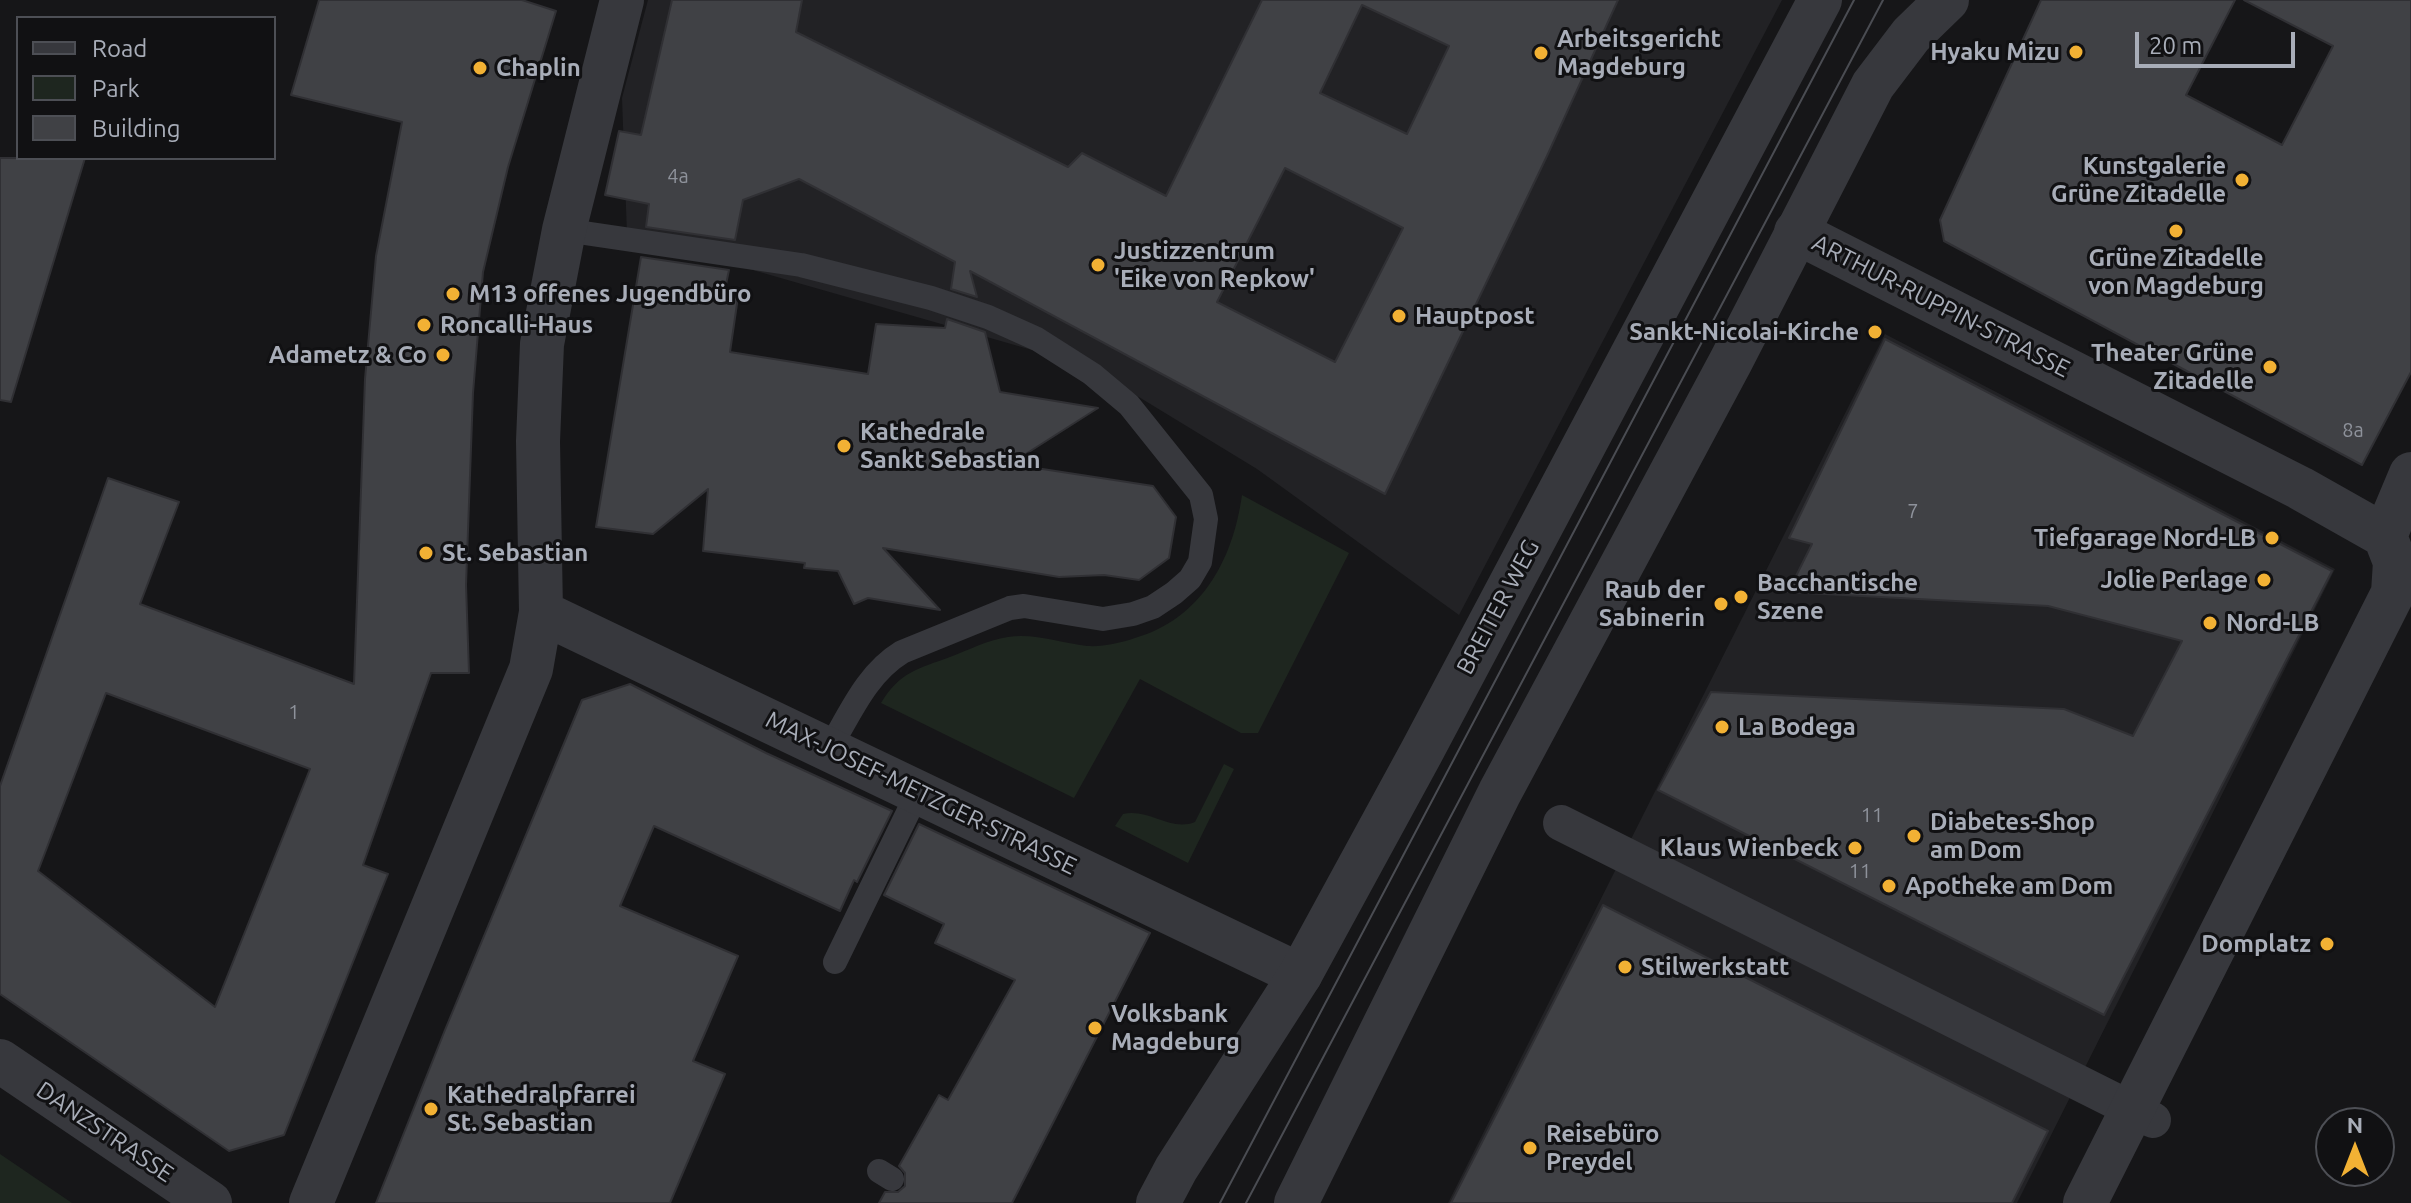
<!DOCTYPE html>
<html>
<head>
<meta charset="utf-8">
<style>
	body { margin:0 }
	#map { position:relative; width:2411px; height:1203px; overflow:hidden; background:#161618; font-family:Ubuntu,sans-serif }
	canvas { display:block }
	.legend { position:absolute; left:16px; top:16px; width:260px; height:144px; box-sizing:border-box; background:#111113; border:2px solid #4d4f55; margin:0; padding:10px 14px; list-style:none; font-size:24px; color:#a8adb8 }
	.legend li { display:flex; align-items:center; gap:16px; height:40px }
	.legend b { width:40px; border:2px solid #4d4f55 }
	.north { position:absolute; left:2315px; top:1107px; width:80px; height:80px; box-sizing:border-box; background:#111113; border:2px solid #4d4f55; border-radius:50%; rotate:0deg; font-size:22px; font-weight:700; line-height:32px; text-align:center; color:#a8adb8 }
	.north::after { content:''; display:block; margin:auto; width:28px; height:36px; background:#f2b134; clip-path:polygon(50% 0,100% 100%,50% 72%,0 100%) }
	.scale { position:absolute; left:2135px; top:32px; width:160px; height:36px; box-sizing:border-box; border:4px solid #a8adb8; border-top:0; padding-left:10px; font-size:24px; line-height:28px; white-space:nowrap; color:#a8adb8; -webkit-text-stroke:6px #111113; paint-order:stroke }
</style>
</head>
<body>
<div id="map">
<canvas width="2411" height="1203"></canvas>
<ul class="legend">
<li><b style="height:10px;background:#37383d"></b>Road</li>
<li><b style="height:22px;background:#1e261f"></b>Park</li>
<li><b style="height:22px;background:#404145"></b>Building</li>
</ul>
<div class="north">N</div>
<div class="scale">20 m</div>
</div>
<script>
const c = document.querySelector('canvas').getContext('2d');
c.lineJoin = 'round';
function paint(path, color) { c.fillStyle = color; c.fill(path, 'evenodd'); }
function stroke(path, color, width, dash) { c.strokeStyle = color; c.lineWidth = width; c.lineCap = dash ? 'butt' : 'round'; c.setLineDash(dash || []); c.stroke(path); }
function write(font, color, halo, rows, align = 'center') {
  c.font = font + ' Ubuntu,sans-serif'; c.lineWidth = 6; c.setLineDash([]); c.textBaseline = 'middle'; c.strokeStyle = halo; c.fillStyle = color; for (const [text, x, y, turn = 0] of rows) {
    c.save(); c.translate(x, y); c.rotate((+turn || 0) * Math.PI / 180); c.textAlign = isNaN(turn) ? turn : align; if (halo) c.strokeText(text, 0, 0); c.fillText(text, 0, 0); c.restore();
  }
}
const built = new Path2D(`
	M648,0h1134l-323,615 -202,-146 -169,-103 -461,-132 -5,-136z
	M1885,334l450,235 -318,634h-569z`);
const green = new Path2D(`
	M1242,495l107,58 -91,180h-17l-101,-54 -66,119 -193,-95c19,-31 36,-34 69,-46 19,-7 37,-17 58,-20 27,-4 52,6 79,9 16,1 33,-3 48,-8 66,-19 98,-78 107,-143z
	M1224,764l10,5 -46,94 -73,-37 8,-12c26,-6 47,18 72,8z
	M0,1154l72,49h-72z`);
const building = new Path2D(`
	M319,0h203l34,11 -48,156 -25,105 -10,121 -7,192 3,88h-38l-68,192 25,9 -104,261 -55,16 -229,-157v-208l108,-308 71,24 -39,102 214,80 11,-305 11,-123 26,-134 -111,-27zM106,693l204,76 -95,238 -177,-136z
	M672,0h130l-6,32 272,135 14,-14 84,43 96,-196h356l-71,156 -162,338 -415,-223 7,26 -26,-8 4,-27 -156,-83 -56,21 -8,40 -89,-13 3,-23 -44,-9 14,-64 22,4zM1362,5l87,41 -42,88 -87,-41zM1285,168l118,60 -68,134 -118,-60z
	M2041,0h194l-49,95 96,50 51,-99 -89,-46h167v372l-49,93 -418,-224 -4,-21z
	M0,158h85l-74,244 -11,-2z
	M641,257l88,13 -5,24 14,3 -8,55 138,22 8,-50 69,4 2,-9 38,13 15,60 98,16 -88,56 143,22 23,31 -7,41 -30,22 -35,-5 -45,2 -176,-29 57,62 -72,-12 -14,6 -16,-33 -34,-3 1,-5 -102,-12 5,-62 -55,45 -57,-7z
	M1885,339l447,232 -228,444 -446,-225 53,-98 353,17 69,27 49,-95 -134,-35 -260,-14 24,-48 -23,-6z
	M630,684l136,69 126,58 -35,71 -3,-2 -14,31 -186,-85 -34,80 118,50 -45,105 32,13 -55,129h-294l69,-173 137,-330z
	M919,824l231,109 -138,270h-133l6,-11h13l7,-6v-13l-6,-7 40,-71 9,5 67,-120 -80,-37 9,-19 -60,-29z
	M1603,905l445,226 -36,72h-561z`);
const service = new Path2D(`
	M564,230l237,35 130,33 57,19 49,22 55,35 37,31 72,90 5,24 -6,43 -10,17 -16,14 -21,14 -20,7 -30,5 -79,-13 -14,2 -108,44c-36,22 -52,62 -73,97
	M835,962l83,-170
	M879,1171l13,8`);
const pedestrian = new Path2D(`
	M1561,823l592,297`);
const minor = new Path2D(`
	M1796,232l504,256 85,48
	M2385,536l26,-62
	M541,612l759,363
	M0,1061l210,142
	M311,1203l220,-534 10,-57 -3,-171 4,-97 22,-114 58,-230
	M2085,1203l308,-610 2,-31 -10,-26`);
const tertiary = new Path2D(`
	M1158,1203l18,-34 124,-194 121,-222 399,-753
	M1296,1203l204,-411 231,-431 142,-276 38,-50 36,-35`);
const tram = new Path2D(`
	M1220,1203l634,-1203
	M1246,1203l637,-1203`);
const markers = [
	[2076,52,8,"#f2b134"],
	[1541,53,8,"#f2b134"],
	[480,68,8,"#f2b134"],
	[2242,180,8,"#f2b134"],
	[2176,231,8,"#f2b134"],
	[1098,265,8,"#f2b134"],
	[453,294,8,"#f2b134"],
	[1399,316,8,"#f2b134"],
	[424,325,8,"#f2b134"],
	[1875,332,8,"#f2b134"],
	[443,355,8,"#f2b134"],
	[2270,367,8,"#f2b134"],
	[844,446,8,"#f2b134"],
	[2272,538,8,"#f2b134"],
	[426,553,8,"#f2b134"],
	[2264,580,8,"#f2b134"],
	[1741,597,8,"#f2b134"],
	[1721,604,8,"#f2b134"],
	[2210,623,8,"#f2b134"],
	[1722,727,8,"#f2b134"],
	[1914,836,8,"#f2b134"],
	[1855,848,8,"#f2b134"],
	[1889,886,8,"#f2b134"],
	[2327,944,8,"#f2b134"],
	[1625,967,8,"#f2b134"],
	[1095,1028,8,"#f2b134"],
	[431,1109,8,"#f2b134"],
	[1530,1148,8,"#f2b134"]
];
const numberNames = [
	["4a",678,176],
	["8a",2353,430],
	["7",1913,511],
	["1",294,712],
	["11",1872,815],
	["11",1860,871]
];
const poiNames = [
	["Arbeitsgericht",1557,39],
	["Magdeburg",1557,67],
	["Hyaku Mizu",2060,52,"right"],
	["Chaplin",496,68],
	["Kunstgalerie",2226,166,"right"],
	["Grüne Zitadelle",2226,194,"right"],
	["Justizzentrum",1114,251],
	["'Eike von Repkow'",1114,279],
	["Grüne Zitadelle",2176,258,"center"],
	["von Magdeburg",2176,286,"center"],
	["M13 offenes Jugendbüro",469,294],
	["Hauptpost",1415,316],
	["Roncalli-Haus",440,325],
	["Sankt-Nicolai-Kirche",1859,332,"right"],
	["Theater Grüne",2254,353,"right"],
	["Zitadelle",2254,381,"right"],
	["Adametz & Co",427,355,"right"],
	["Kathedrale",860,432],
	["Sankt Sebastian",860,460],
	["Tiefgarage Nord-LB",2256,538,"right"],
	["St. Sebastian",442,553],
	["Jolie Perlage",2248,580,"right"],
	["Bacchantische",1757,583],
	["Szene",1757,611],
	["Raub der",1705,590,"right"],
	["Sabinerin",1705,618,"right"],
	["Nord-LB",2226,623],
	["La Bodega",1738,727],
	["Diabetes-Shop",1930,822],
	["am Dom",1930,850],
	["Klaus Wienbeck",1839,848,"right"],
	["Apotheke am Dom",1905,886],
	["Domplatz",2311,944,"right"],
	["Stilwerkstatt",1641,967],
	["Volksbank",1111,1014],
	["Magdeburg",1111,1042],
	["Kathedralpfarrei",447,1095],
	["St. Sebastian",447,1123],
	["Reisebüro",1546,1134],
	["Preydel",1546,1162]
];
const streetNames = [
	["ARTHUR-RUPPIN-STRASSE",1941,306,27],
	["BREITER WEG",1498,607,-62],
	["MAX-JOSEF-METZGER-STRASSE",921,793,26],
	["DANZSTRASSE",105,1132,34]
];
paint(built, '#222225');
paint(green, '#1e261f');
paint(building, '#404145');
stroke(building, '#303034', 2);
stroke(service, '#37383d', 24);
stroke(pedestrian, '#37383d', 36);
stroke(minor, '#37383d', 44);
stroke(tertiary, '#37383d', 44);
stroke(tram, '#4a4c52', 2);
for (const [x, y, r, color] of markers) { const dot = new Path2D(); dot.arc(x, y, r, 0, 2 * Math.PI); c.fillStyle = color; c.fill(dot); stroke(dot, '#111113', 3); }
write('20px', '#8e929b', null, numberNames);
write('bold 24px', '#a8adb8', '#111113', poiNames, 'left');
write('24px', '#a8adb8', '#111113', streetNames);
</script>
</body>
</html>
